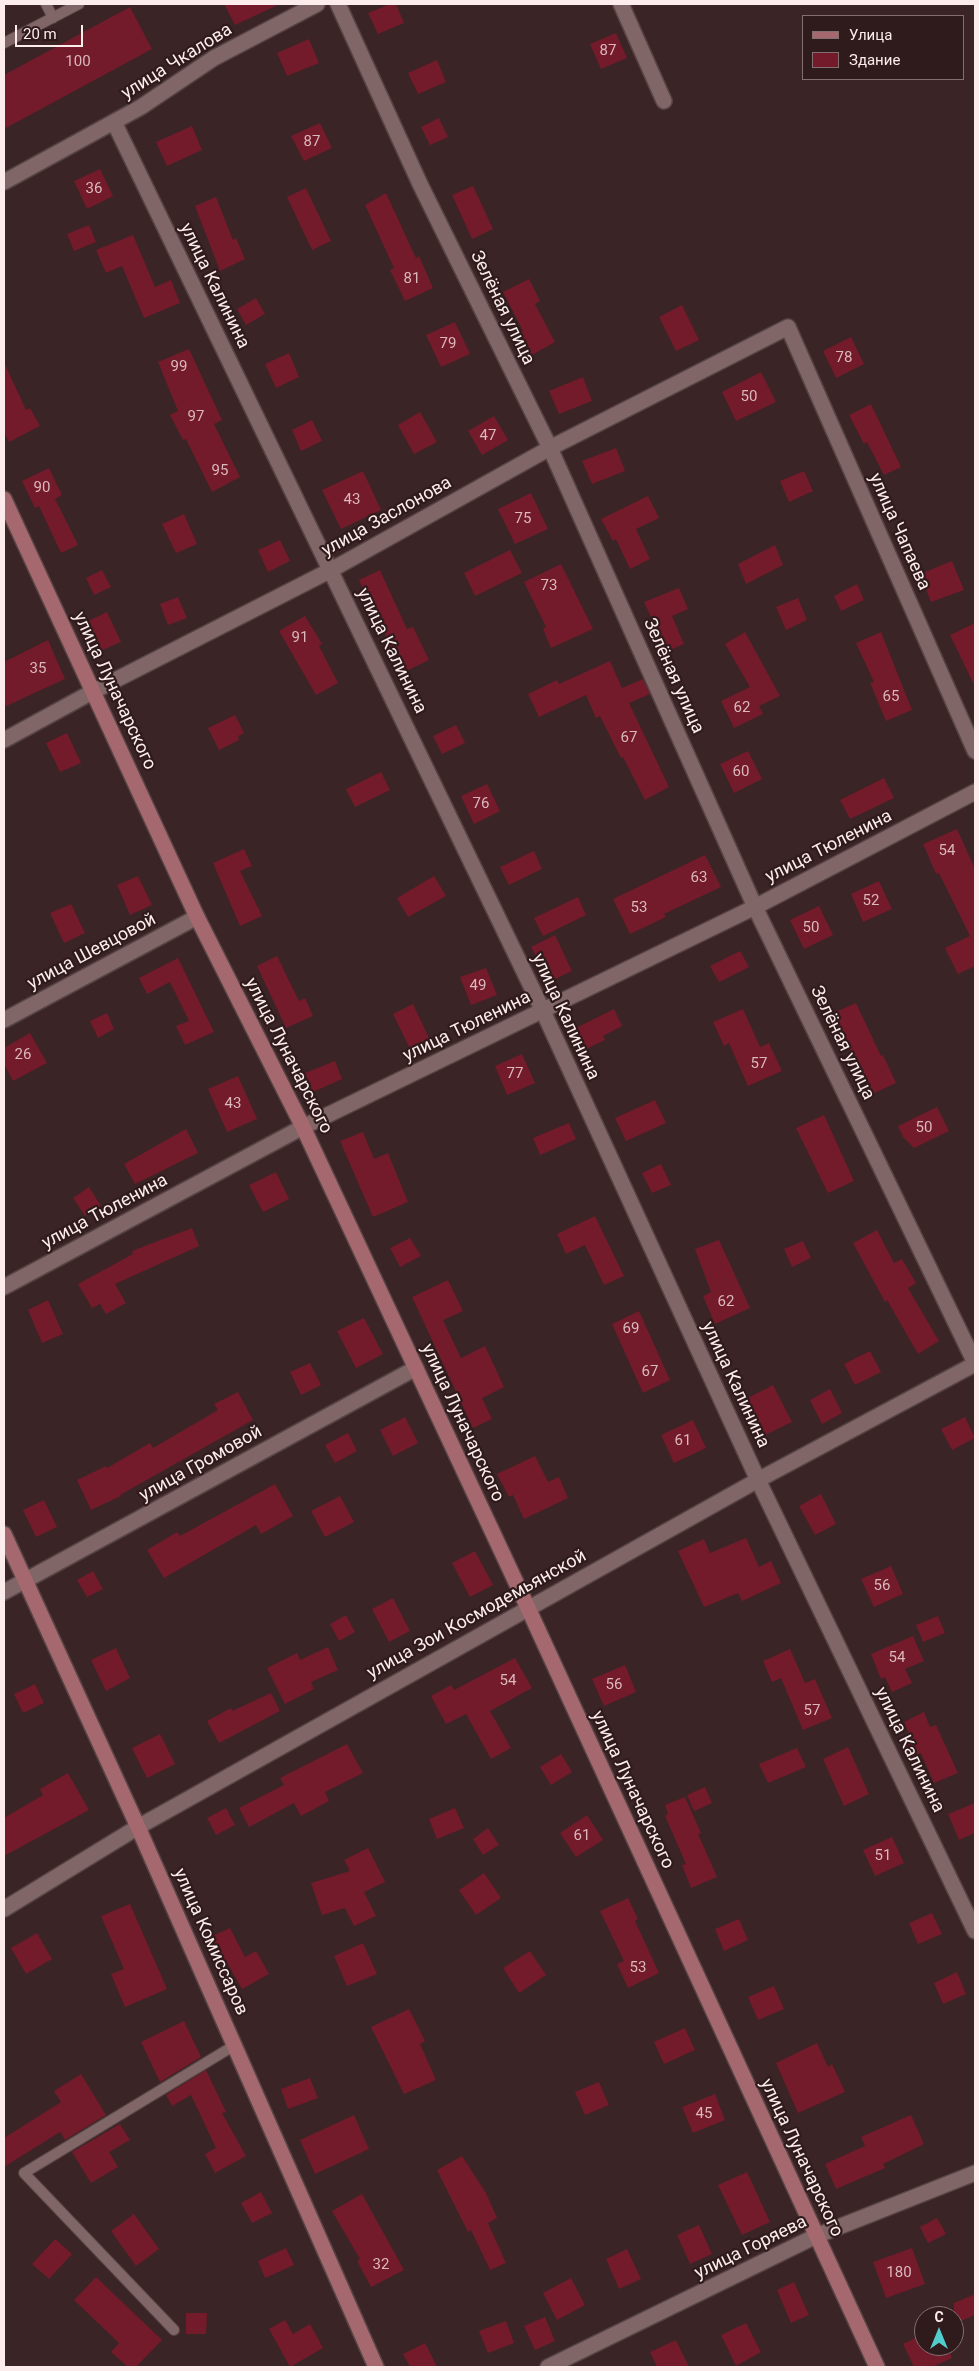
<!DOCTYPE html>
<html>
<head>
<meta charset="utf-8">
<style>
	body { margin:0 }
	#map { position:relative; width:979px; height:2371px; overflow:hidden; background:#3b2426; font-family:Roboto,sans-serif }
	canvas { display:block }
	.frame { position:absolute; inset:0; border:5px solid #fcecec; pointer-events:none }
	.legend { position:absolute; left:802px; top:15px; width:162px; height:65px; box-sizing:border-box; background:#301b1c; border:1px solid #826f6f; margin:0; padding:6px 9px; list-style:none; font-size:15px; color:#fcecec }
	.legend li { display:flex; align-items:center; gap:10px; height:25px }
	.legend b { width:25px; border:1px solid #826f6f }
	.north { position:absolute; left:914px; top:2306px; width:50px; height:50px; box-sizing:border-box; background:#301b1c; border:1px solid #826f6f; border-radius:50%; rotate:0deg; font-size:14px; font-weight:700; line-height:20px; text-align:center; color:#fcecec }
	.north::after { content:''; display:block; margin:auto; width:18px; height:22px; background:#52cdcd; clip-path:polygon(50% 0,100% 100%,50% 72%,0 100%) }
	.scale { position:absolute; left:15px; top:25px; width:68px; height:22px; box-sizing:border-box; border:2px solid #fcecec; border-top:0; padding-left:6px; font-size:15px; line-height:18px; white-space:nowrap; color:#fcecec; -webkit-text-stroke:4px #301b1c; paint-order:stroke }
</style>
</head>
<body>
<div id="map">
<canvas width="979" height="2371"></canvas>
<div class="frame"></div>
<ul class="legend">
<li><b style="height:6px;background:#a4686e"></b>Улица</li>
<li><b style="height:14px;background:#731a2b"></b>Здание</li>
</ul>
<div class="north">С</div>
<div class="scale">20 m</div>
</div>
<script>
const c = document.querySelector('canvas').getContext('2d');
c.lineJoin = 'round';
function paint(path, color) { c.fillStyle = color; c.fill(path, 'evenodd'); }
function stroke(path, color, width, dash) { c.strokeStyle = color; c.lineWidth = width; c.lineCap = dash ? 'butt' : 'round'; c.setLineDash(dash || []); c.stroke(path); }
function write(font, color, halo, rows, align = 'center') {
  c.font = font + ' Roboto,sans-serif'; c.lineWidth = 4.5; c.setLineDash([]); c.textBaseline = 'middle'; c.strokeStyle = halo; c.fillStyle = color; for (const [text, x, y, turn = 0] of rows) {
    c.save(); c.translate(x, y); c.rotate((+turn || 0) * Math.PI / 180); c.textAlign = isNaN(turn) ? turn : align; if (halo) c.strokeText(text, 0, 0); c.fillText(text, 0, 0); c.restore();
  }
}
const building = new Path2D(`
	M224,4h56l-45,21z
	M390,4h6l8,19 -26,11 -10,-21z
	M130,7l22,42 -148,80v-54z
	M616,33l11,25 -26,11 -11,-25z
	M309,39l10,24 -32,13 -10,-23z
	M437,60l9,22 -28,12 -10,-21z
	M439,118l9,19 -18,8 -9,-18z
	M320,123l12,25 -28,13 -13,-25z
	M192,126l10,24 -35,16 -11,-24z
	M100,169l13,27 -26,13 -13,-28z
	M473,186l20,43 -21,10 -20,-44z
	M306,188l25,53 -19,9 -25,-53z
	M386,193l30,65 3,-2 14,32 -28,13 -15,-31 4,-2 -29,-63z
	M216,197l17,43 3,-2 9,21 -25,12 -25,-65z
	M89,225l7,17 -22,9 -7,-17z
	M133,235l22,52 16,-7 9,23 -36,15 -22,-52 -16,7 -10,-23z
	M529,279l11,22 -5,3 20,38 -25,14 -12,-23 5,-2 -20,-39z
	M256,298l9,16 -19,11 -9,-16z
	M682,305l17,35 -23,11 -17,-34z
	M455,322l15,32 -29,13 -15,-32z
	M851,337l13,27 -28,14 -13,-27z
	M189,349l33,71 -8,4 26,53 -28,15 -26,-53 -3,1 -13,-25 8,-4 -20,-49z
	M289,353l10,24 -23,11 -11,-24z
	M4,362l22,48 4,-2 10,18 -31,16 -5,-10z
	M761,372l15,30 -40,19 -14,-29z
	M583,377l9,24 -33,13 -10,-23z
	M871,404l30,63 -17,8 -17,-33 -3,2 -15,-29z
	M420,412l17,30 -23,12 -16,-29z
	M494,416l14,24 -26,15 -14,-24z
	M312,420l10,21 -21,10 -9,-21z
	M616,448l9,23 -33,13 -10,-23z
	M49,468l13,27 -7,4 23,46 -17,8 -22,-47 -4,2 -13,-27z
	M363,471l18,39 -40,19 -19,-39z
	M804,471l9,20 -24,11 -9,-21z
	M531,493l17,36 -33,15 -17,-35z
	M648,496l11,22 -23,11 14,30 -20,10 -14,-30 -3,2 -12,-22z
	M184,514l13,30 -21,9 -14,-29z
	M280,540l10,21 -22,11 -10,-22z
	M775,545l8,20 -37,19 -8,-20z
	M510,550l12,23 -47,23 -11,-23z
	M952,561l12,29 -33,12 -11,-28z
	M561,564l32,65 -42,19 -8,-19 3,-2 -22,-45z
	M102,570l9,17 -17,8 -8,-17z
	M380,570l27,59 6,-2 16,33 -29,14 -16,-34 3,-1 -28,-59z
	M857,584l7,16 -23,11 -7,-15z
	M679,588l9,21 -16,7 12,28 -17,7 -23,-49z
	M178,597l9,21 -19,7 -8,-21z
	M798,598l9,22 -21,10 -10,-23z
	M107,612l14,30 -21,9 -14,-29z
	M305,616l17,28 -3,2 19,37 -22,12 -37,-64z
	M975,623v64l-25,-52z
	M745,632l35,64 -21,10 4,8 -29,14 -13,-27 29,-14 -25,-43z
	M881,632l31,78 -26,11 -16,-38 4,-1 -18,-39z
	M48,640l17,39 -61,28v-45z
	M610,661l12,27 21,-9 7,15 -21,9 40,84 -24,13 -22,-43 -2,1 -21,-42 -4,2 -10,-23 -47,22 -11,-23 29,-14 2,4z
	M235,715l9,18 -6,3 1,4 -20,10 -11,-22z
	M456,725l9,18 -23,11 -9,-18z
	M67,733l14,30 -21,9 -14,-29z
	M748,751l14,28 -28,14 -14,-29z
	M381,772l9,18 -35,17 -9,-18z
	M884,778l10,20 -44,21 -10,-19z
	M487,784l13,27 -26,13 -13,-28z
	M957,829l18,40v97l-17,8 -13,-26 25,-12 -31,-63 -3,1 -13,-30z
	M244,849l8,17 -12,5 22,45 -22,10 -27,-63z
	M534,851l8,18 -33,16 -9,-18z
	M705,855l16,32 -57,27 2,3 -36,17 -17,-35z
	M138,876l14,29 -22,10 -13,-30z
	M434,876l12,20 -38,21 -11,-19z
	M879,881l13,28 -29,13 -12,-28z
	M578,897l8,18 -43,21 -9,-18z
	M71,904l14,29 -21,10 -14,-30z
	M819,906l14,29 -29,14 -14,-29z
	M555,935l17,36 -23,11 -18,-35z
	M740,951l9,16 -30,15 -9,-16z
	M277,956l22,45 6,-3 8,18 -27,12 -29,-62z
	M178,958l36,74 -29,13 -9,-19 13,-5 -19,-39 -23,12 -8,-16z
	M486,968l11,27 -26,10 -11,-28z
	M856,1003l25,53 2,-1 13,28 -26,12 -24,-54 -3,2 -12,-29z
	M413,1004l17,36 -20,9 -17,-35z
	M614,1009l8,17 -19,10 2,4 -21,10 -10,-21z
	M743,1009l17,38 9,-4 13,28 -34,15 -19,-43 -5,3 -11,-24z
	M107,1013l7,16 -16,9 -8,-17z
	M30,1033l17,30 -34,18 -9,-17v-16z
	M522,1054l13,29 -28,12 -12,-29z
	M335,1061l7,18 -29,13 -8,-19z
	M238,1076l19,43 -30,13 -19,-43z
	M655,1100l11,23 -40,18 -11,-23z
	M937,1107l12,24 -35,17 -11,-11 -5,-11z
	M824,1115l30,66 -26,12 -32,-65z
	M569,1123l7,16 -36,16 -7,-17z
	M186,1129l12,24 -63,31 -11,-20z
	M363,1132l11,27 14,-6 20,49 -35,15 -33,-76z
	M661,1164l10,21 -19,8 -10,-20z
	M276,1172l13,27 -26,13 -14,-27z
	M89,1187l12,19 -16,10 -12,-18z
	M595,1216l29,60 -20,9 -19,-40 -19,9 -9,-20z
	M192,1228l7,18 -84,38 11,19 -20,11 -6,-10 -8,4 -14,-24 55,-30 -1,-3z
	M877,1230l17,33 8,-4 14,24 -8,5 31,53 -21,13 -31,-54 -2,2 -32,-59z
	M410,1238l11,18 -21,11 -10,-19z
	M719,1240l31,68 -35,16 -12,-28 8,-4 -16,-43z
	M803,1241l8,17 -19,9 -8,-18z
	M448,1280l15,31 -20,9 18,38 24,-12 19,41 -22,11 10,21 -19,9 -61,-131z
	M48,1300l15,34 -21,9 -14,-33z
	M639,1311l31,69 -27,13 -31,-69z
	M364,1318l19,36 -27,14 -19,-37z
	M870,1351l11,21 -26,13 -11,-21z
	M310,1363l11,22 -20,10 -11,-23z
	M773,1385l19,37 -27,13 -19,-36z
	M830,1389l12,24 -20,11 -12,-24z
	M238,1392l15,28 -133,75 1,1 -30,14 -14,-30 29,-14 1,2 43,-25 3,5 65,-38 -4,-6z
	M405,1417l13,26 -25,13 -13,-26z
	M965,1417l10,21 -23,12 -11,-21z
	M693,1420l13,28 -32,15 -13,-28z
	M348,1433l9,18 -22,12 -10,-18z
	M535,1456l13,26 11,-5 9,21 -44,21 -11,-24 -4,2 -12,-23z
	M275,1484l18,32 -32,18 -5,-9 -92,53 -17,-28 30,-18 3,4z
	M821,1494l15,30 -21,11 -16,-29z
	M340,1496l14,26 -29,15 -14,-26z
	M44,1500l13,27 -21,10 -13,-27z
	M746,1538l13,29 12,-6 10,22 -39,18 -4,-8 -34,14 -26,-56 26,-12 6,14z
	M475,1551l18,34 -23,12 -18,-34z
	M891,1566l12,28 -29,13 -13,-28z
	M93,1571l10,18 -16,8 -10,-17z
	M393,1598l17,33 -21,11 -17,-33z
	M346,1615l9,17 -16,9 -9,-17z
	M938,1616l7,17 -22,9 -7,-17z
	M913,1636l11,25 -19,8 7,14 -20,9 -7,-15 -4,2 -10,-25z
	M328,1647l10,23 -27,12 3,7 -29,15 -18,-36 30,-15 3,7z
	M116,1648l14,30 -24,13 -15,-31z
	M790,1649l15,34 10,-4 17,39 -29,12 -22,-52 -9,4 -9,-21z
	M515,1658l17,30 -42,23 21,37 -20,11 -25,-45 -20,10 -15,-28 20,-11 3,5z
	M625,1665l11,27 -32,14 -12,-27z
	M35,1684l9,19 -21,10 -9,-19z
	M271,1693l9,18 -61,32 -12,-22 24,-13 1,3z
	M924,1712l6,15 6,-2 22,48 -24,10 -13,-30 -8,3 -8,-18 5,-2 -6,-14z
	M160,1734l15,30 -28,14 -15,-30z
	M347,1744l16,29 -38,19 4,9 -28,15 -7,-13 -45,24 -10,-19 45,-23 -4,-7z
	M848,1747l21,47 -25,12 -21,-47z
	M797,1748l9,19 -38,16 -9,-19z
	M561,1754l11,18 -21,13 -11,-18z
	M68,1773l21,37 -85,46v-38l39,-23 -3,-6z
	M705,1787l7,16 -18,8 -7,-16z
	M685,1797l16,36 -3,1 19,43 -26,11 -9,-23 4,-1 -21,-48 3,-2 -3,-9z
	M975,1803v30l-16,7 -11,-26z
	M226,1808l9,17 -19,10 -9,-17z
	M455,1808l9,20 -27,11 -8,-20z
	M587,1815l16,25 -27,17 -16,-24z
	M488,1828l11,17 -16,10 -10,-16z
	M892,1837l12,26 -29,13 -12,-26z
	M368,1848l17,34 -21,10 12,24 -22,10 -9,-18 -23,7 -11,-32 39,-12 -6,-11z
	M484,1873l17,25 -25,17 -17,-25z
	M628,1898l10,21 -3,2 24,52 -31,15 -11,-24 7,-3 -24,-50z
	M130,1904l37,85 -42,18 -14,-33 13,-5 -23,-53z
	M932,1913l10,21 -24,10 -9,-21z
	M739,1919l9,21 -24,11 -9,-22z
	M230,1928l15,29 11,-6 13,23 -27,15 -16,-28 -3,2 -13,-26z
	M37,1933l15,26 -26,15 -15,-26z
	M363,1943l14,31 -30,12 -13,-30z
	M530,1951l16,24 -27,18 -16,-25z
	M957,1972l9,22 -23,10 -9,-21z
	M774,1986l10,23 -26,11 -10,-23z
	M409,2009l16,32 -5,3 16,36 -32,14 -33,-67z
	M184,2021l17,36 -41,25 -19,-40z
	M685,2028l10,22 -31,14 -10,-22z
	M817,2043l11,24 4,-3 13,28 -47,21 -22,-50z
	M206,2070l20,42 -4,1 24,43 -31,17 -10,-19 11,-6 -25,-53 -19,11 -6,-11z
	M81,2074l25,41 -41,25 -5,-8 -56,35v-29l57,-36 -7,-11z
	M310,2078l8,20 -30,11 -7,-20z
	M599,2082l10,23 -24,10 -10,-23z
	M715,2094l10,26 -32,13 -11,-26z
	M354,2115l15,34 -54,25 -15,-34z
	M911,2115l13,29 -41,20 2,4 -49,21 -11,-25 40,-18 -4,-9z
	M120,2124l10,16 -21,12 9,15 -27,16 -19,-31z
	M462,2156l24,37 11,25 -9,5 18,40 -16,7 -19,-40 -3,2 -31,-62z
	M747,2172l23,50 -28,13 -24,-50z
	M261,2192l11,21 -20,10 -11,-20z
	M362,2194l42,76 -33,17 -14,-26 3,-2 -28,-48z
	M134,2214l25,35 -23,17 -25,-35z
	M937,2218l9,16 -18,9 -8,-16z
	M699,2225l13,29 -22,10 -13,-29z
	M55,2239l17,15 -23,25 -17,-15z
	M286,2248l8,17 -29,13 -7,-17z
	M912,2248l13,36 -39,14 -13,-36z
	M627,2249l14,30 -22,10 -13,-30z
	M96,2277l66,63 -26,27h-8l-17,-15 8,-9 -45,-43z
	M571,2278l14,27 -28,15 -14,-27z
	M794,2282l15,33 -18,8 -14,-33z
	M975,2294v21l-21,9v-21z
	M186,2313h21l-1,21h-20z
	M545,2317l10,24 -20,9 -11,-24z
	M285,2320l8,14 17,-10 13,24 -33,19 -21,-38z
	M506,2321l8,22 -26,10 -9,-22z
	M746,2323l15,29 -25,14 -15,-31z
	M924,2334v12h24l4,12 -20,9h-18l-11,-23z
	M676,2340l13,27h-32l-7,-15z
	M425,2343l12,24h-27l-7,-13z`);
const service = new Path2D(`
	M46,4l7,14
	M4,43l75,-39
	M174,2330l-150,-157 211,-128`);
const minor = new Path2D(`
	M338,4l82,180 130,264 205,459 220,456
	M621,4l43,97
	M114,122l429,889 215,469 217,451
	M4,182l137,-75 73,-49 103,-54
	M4,740l90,-49 237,-121 219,-122 238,-121 187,424
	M4,1020l193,-103
	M4,1287l299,-160 452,-220 220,-115
	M4,1592l412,-224
	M4,1909l134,-82 620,-347 217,-116
	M548,2367l268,-131 159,-63`);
const secondary = new Path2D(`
	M4,499l193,418 106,210 225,481 349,759
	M4,1534l134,293 238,540`);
const numberNames = [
	["87",608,51],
	["100",78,62],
	["87",312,142],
	["36",94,189],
	["81",412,279],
	["79",448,344],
	["78",844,358],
	["99",179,367],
	["50",749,397],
	["97",196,417],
	["47",488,436],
	["95",220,471],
	["90",42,488],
	["43",352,500],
	["75",523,519],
	["73",549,586],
	["91",300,638],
	["35",38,669],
	["65",891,697],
	["62",742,708],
	["67",629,738],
	["60",741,772],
	["76",481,804],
	["54",947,851],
	["63",699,878],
	["52",871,901],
	["53",639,908],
	["50",811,928],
	["49",478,986],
	["26",23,1055],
	["57",759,1064],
	["77",515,1074],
	["43",233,1104],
	["50",924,1128],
	["62",726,1302],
	["69",631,1329],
	["67",650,1372],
	["61",683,1441],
	["56",882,1586],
	["54",897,1658],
	["54",508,1681],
	["56",614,1685],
	["57",812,1711],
	["61",582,1836],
	["51",883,1856],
	["53",638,1968],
	["45",704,2114],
	["32",381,2265],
	["180",899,2273]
];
const streetNames = [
	["улица Чкалова",177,62,-32],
	["улица Калинина",214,286,64],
	["Зелёная улица",502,308,64],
	["улица Заслонова",387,517,-29],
	["улица Чапаева",899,532,66],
	["улица Калинина",391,651,64],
	["Зелёная улица",673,676,66],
	["улица Луначарского",114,691,65],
	["улица Тюленина",829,847,-27],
	["улица Шевцовой",92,952,-28],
	["улица Калинина",565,1017,65],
	["улица Тюленина",467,1027,-26],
	["Зелёная улица",842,1043,64],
	["улица Луначарского",288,1056,63],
	["улица Тюленина",105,1212,-28],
	["улица Калинина",735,1385,65],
	["улица Луначарского",462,1423,65],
	["улица Громовой",201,1464,-29],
	["улица Зои Космодемьянской",477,1615,-29],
	["улица Калинина",909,1750,64],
	["улица Луначарского",632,1790,65],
	["улица Комиссаров",210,1942,66],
	["улица Луначарского",801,2158,65],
	["улица Горяева",751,2248,-26]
];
paint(building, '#731a2b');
stroke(service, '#564344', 12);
stroke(minor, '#564344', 18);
stroke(secondary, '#564344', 18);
stroke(service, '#806667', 10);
stroke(minor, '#806667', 15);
stroke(secondary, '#a4686e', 15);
write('15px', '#dab8bc', null, numberNames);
write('18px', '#fcecec', '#301b1c', streetNames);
</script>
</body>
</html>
